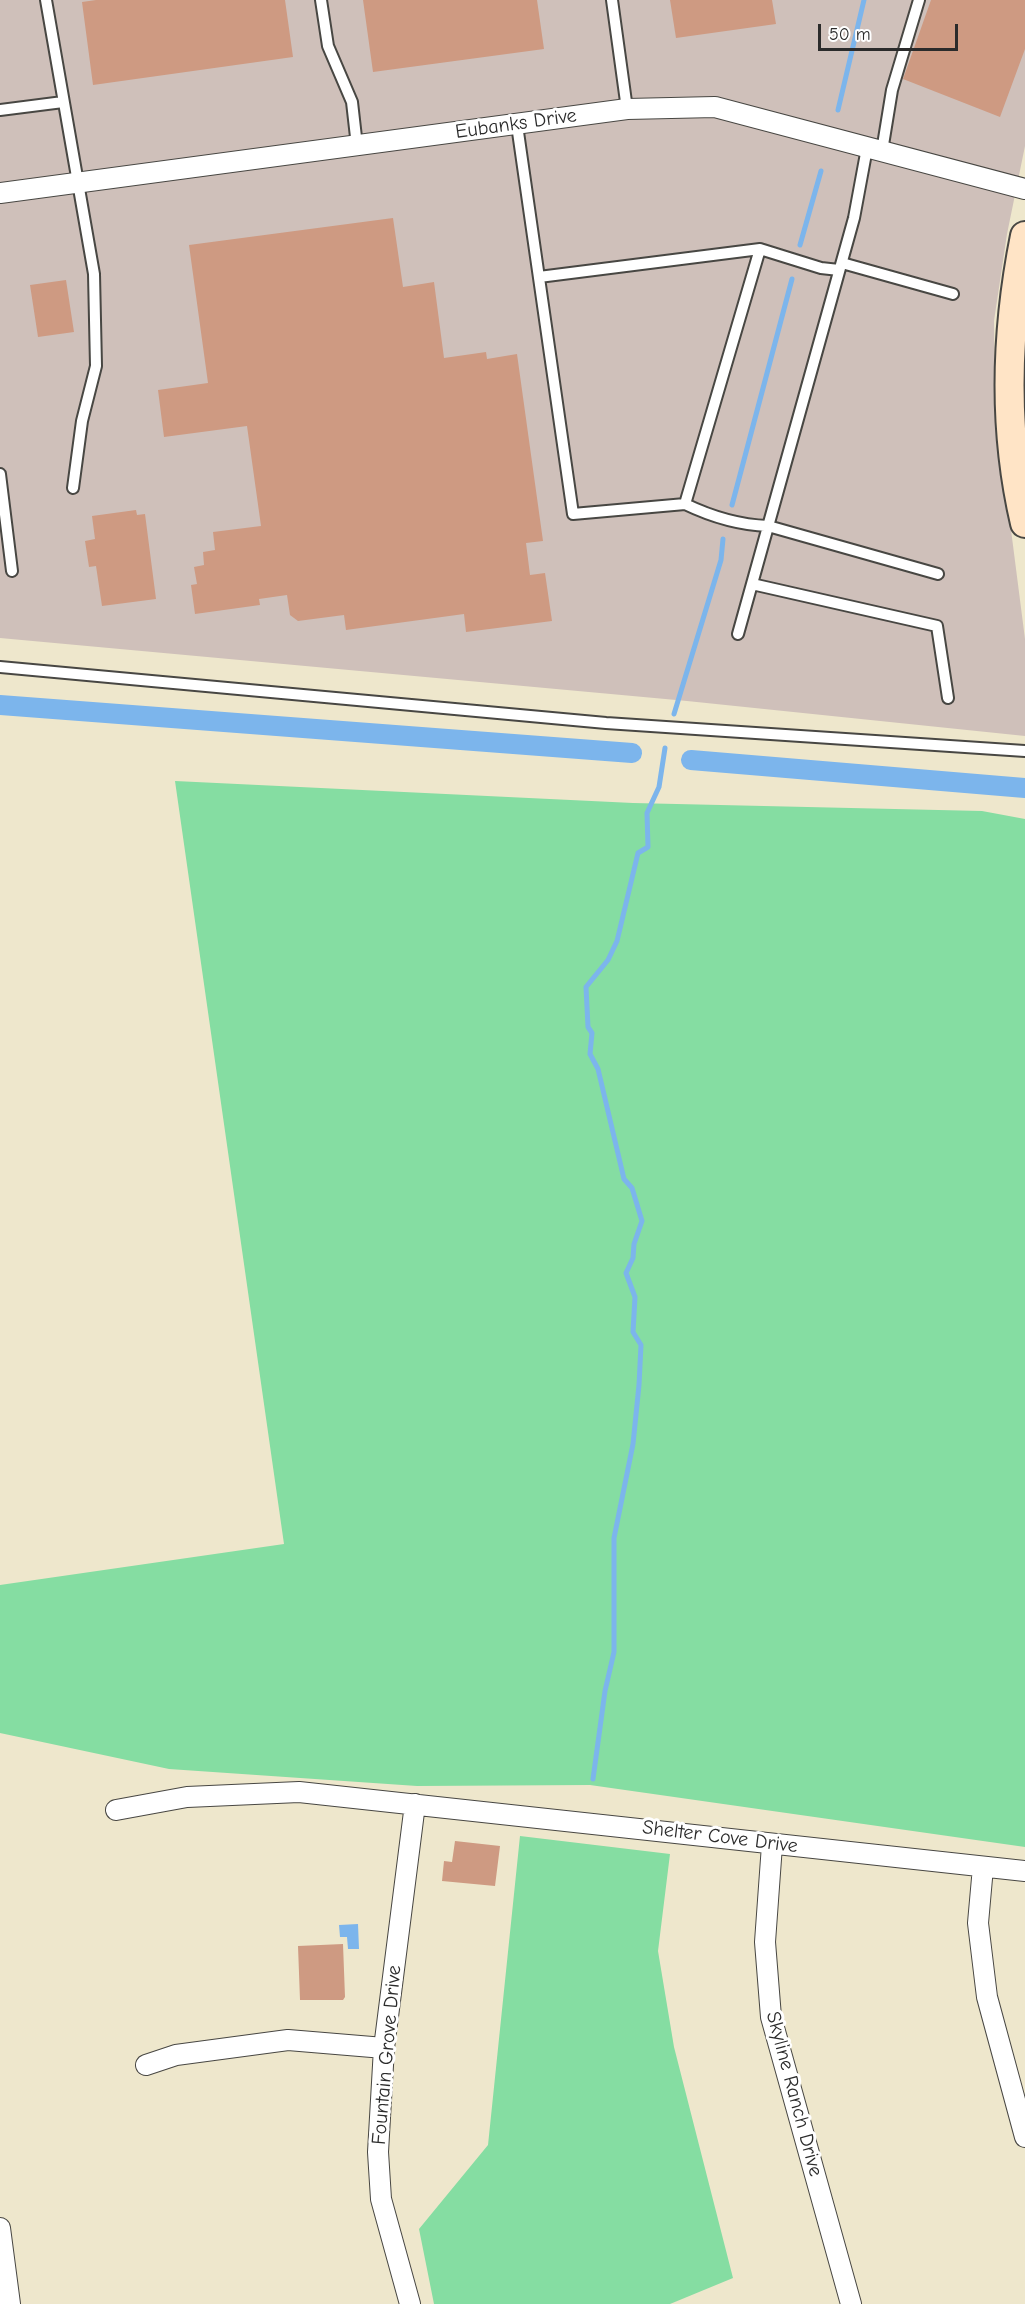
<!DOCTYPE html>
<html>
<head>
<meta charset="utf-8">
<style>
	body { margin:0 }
	#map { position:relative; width:1025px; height:2304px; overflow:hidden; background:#eee7cc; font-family:"Comic Neue",sans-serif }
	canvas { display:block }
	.scale { position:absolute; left:818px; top:24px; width:140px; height:27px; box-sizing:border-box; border:3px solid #2b2b2b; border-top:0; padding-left:8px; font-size:18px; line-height:21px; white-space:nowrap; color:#2b2b2b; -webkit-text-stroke:4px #fff; paint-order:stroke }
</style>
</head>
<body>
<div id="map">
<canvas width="1025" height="2304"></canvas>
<div class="scale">50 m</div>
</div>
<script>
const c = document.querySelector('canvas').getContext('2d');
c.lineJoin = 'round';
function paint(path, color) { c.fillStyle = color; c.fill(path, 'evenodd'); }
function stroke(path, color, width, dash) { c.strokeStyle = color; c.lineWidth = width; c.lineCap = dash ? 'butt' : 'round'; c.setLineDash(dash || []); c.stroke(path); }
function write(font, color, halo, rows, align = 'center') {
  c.font = font + ' "Comic Neue",sans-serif'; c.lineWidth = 6; c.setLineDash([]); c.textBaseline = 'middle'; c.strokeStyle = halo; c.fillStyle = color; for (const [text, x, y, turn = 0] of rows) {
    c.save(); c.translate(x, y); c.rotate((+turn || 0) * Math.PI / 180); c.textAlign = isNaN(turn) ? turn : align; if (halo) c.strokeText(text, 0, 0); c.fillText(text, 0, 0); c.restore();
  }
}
const industrial = new Path2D(`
	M0,0h1025v146l-18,88 -13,87 1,84 30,234v97l-338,-35 -687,-63z`);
const green = new Path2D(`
	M175,781l458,22 349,8 43,8v1028l-435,-62 -173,1 -248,-17 -169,-36v-148l284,-41z
	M520,1836l150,18 -12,97 16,96 59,231 -63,26h-236l-15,-75 69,-84z`);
const water = new Path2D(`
	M358,1924l1,25h-11l-1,-12h-7l-1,-12z`);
const stream = new Path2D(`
	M838,110l26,-110
	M800,245l21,-74
	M732,505l60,-226
	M674,714l47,-154 2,-21
	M593,1779l12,-88 9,-39v-114l19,-94 6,-59 2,-40 -8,-13 2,-35 -9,-24 7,-15 1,-14 8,-23 -10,-33 -8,-9 -26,-110 -8,-15 2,-21 -4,-6 -2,-40 22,-27 9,-19 21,-88 10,-6 -1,-34 12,-26 6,-39`);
const canal = new Path2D(`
	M0,705l632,48
	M691,760l334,28`);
const building = new Path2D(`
	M96,0h189l8,57 -200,28 -11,-83z
	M363,0h174l7,49 -171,23z
	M670,0h102l4,24 -100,14z
	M931,0h94v49l-25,68 -97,-38z
	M393,218l10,69 31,-5 10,76 42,-6 1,7 30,-5 26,187 -17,2 4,32 15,-2 7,48 -86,11 -2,-18 -118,16 -2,-15 -46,6 -8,-6 -3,-20 -28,4 1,6 -65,9 -4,-29 6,-1 -3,-17 10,-2 -1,-13 12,-2 -2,-18 48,-6 -14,-100 -83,11 -6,-47 50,-7 -19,-138z
	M66,280l8,52 -36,5 -8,-52z
	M136,510l1,5 8,-1 11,85 -54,7 -6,-40 -7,1 -4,-26 10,-2 -3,-23z
	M455,1841l45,5 -5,40 -53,-5 2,-20 8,1z
	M343,1944l2,53 -2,3h-43l-2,-54z`);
const lane = new Path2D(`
	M46,0l48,274 2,92 -14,55 -9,67
	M321,0l7,46 24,56 5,44
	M612,0l15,109
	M0,110l63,-8
	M517,125l56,389 112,-10c25,12 55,21 83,22l170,48
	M882,151l10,-61 27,-90
	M760,249l61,19 18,2
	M842,263l111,31
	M539,277l221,-28 -75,255
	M0,474l12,97
	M752,584l185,42 11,72
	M738,634l116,-416 13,-70
	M0,667l606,56 419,28`);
const street = new Path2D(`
	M0,193l627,-84 88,-2 310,82
	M116,1810l71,-13 112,-5 726,79
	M772,1845l-7,97 6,75 80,287
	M983,1867l-5,56 9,74 38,140
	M146,2065l30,-10 112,-15 96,8
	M0,2228l10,76
	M410,2304l-29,-105 -3,-47 6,-104 31,-244`);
const secondary = new Path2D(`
	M1025,236c-19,95 -22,193 0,287`);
const streetNames = [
	["Eubanks Drive",516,124,-8],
	["Shelter Cove Drive",720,1837,7],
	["Fountain Grove Drive",387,2055,-85],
	["Skyline Ranch Drive",794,2094,75]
];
paint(industrial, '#cfc0ba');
paint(green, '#85dda2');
paint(water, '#7cb5ec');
stroke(stream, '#7cb5ec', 5);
stroke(canal, '#7cb5ec', 20);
paint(building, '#ce9a82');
stroke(lane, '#484743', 14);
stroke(street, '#484743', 22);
stroke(secondary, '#484743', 32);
stroke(lane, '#fff', 10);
stroke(street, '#fff', 20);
stroke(secondary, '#ffe4c6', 28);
write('20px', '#2b2b2b', '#fff', streetNames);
</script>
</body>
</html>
